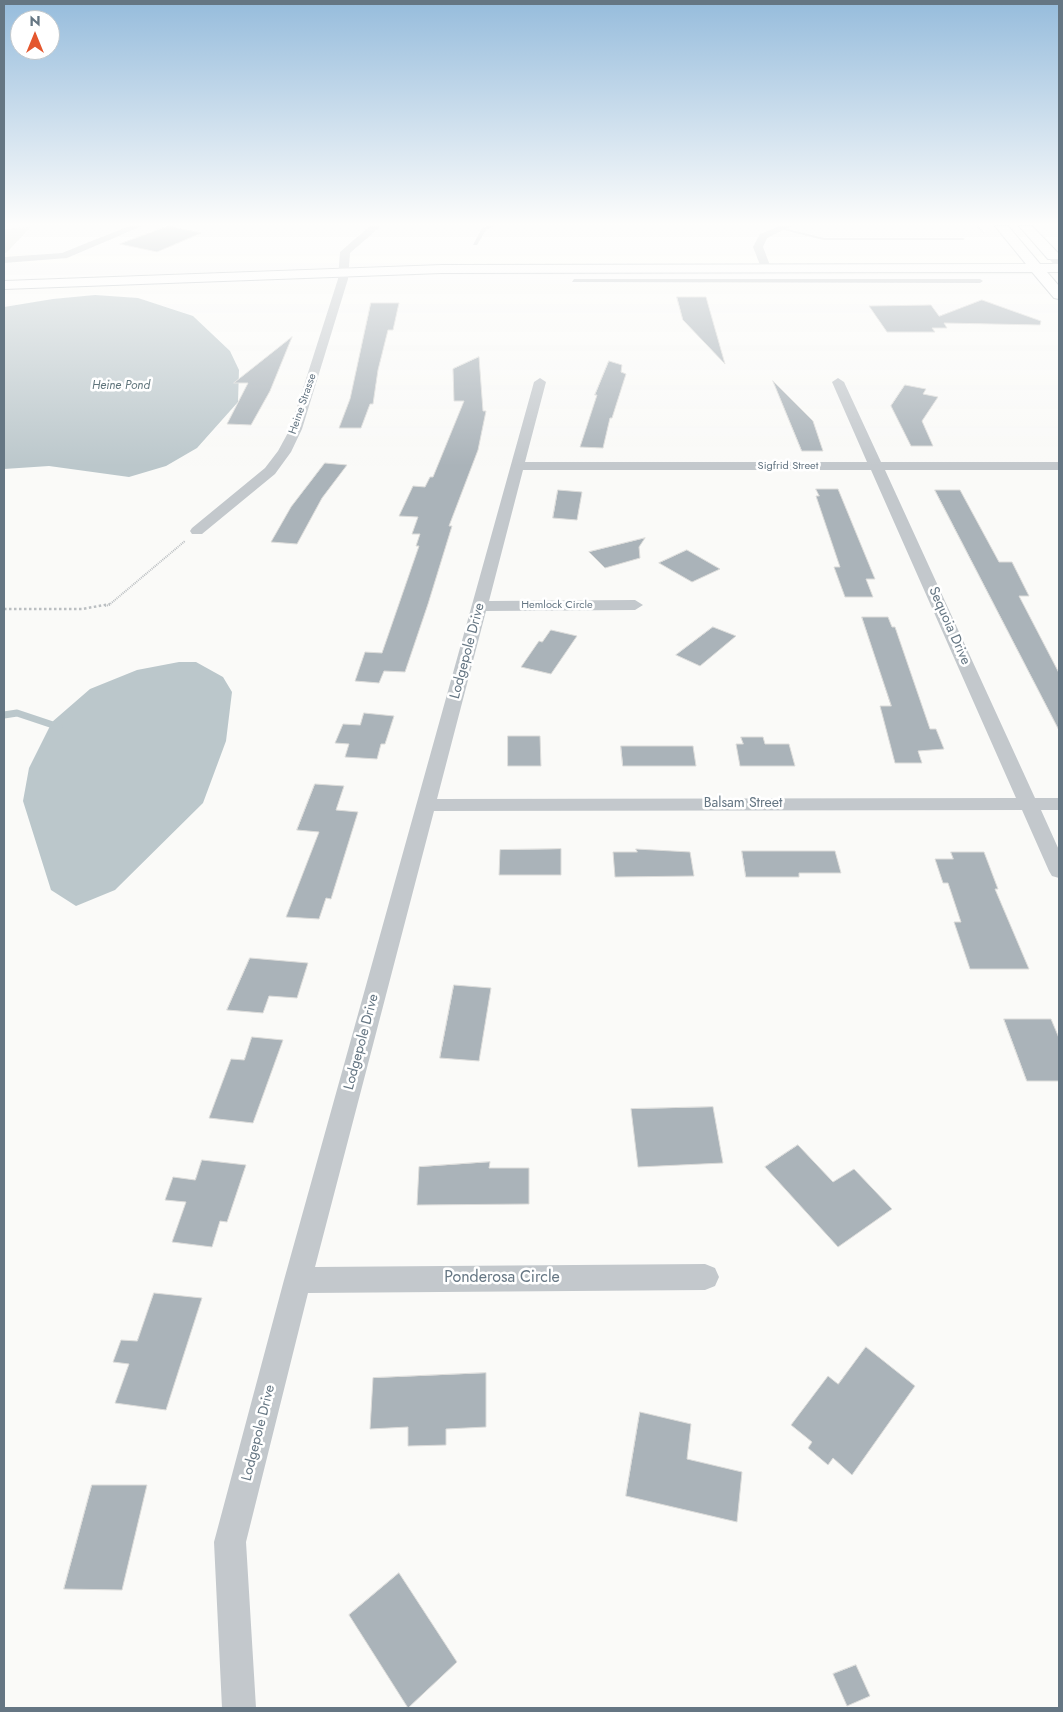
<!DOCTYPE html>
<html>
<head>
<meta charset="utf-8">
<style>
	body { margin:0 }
	#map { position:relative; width:1063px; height:1712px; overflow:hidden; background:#fafaf8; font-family:Jost,sans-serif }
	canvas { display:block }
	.frame { position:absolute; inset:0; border:5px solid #657683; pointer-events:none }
	.north { position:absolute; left:10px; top:10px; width:50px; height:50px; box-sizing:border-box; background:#fff; border:1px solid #c1c8cd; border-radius:50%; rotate:0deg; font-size:14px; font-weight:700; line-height:20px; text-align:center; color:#657683 }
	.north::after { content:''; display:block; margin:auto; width:18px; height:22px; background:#e4572e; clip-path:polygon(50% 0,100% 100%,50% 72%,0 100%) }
</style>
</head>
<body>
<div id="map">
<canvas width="1063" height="1712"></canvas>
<div class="frame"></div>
<div class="north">N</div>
</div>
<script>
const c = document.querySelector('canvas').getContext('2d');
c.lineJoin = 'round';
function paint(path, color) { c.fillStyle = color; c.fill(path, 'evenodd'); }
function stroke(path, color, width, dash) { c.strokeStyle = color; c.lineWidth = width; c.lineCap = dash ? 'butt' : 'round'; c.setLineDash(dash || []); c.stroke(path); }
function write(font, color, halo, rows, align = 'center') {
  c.font = font + ' Jost,sans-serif'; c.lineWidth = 5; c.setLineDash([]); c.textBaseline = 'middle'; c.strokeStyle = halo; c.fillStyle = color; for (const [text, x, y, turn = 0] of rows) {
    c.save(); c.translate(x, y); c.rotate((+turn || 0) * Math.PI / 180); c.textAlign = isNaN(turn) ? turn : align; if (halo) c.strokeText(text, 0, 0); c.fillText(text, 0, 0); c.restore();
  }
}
const green = new Path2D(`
	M31,227l-25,26h-2v-24z`);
const water = new Path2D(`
	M95,295l43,3 55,18 37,35 9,19 -1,32 -41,46 -31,18 -37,11 -80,-11 -45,3v-162l49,-8z
	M179,662h17l27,15 9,15 -6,49 -23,62 -88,87 -39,16 -25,-16 -28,-89 6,-33 23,-46 38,-33 47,-19z`);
const stream = new Path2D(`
	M4,715l13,-2 42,14`);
const building = new Path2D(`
	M168,226l33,7 -44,19 -37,-8z
	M677,297h29l19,67 -42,-44z
	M982,300l59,21 -1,4 -96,-2 3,5h-15l3,4h-48l-18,-26 62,-1 8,11z
	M371,303h28l-6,27h-5l-10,40 -5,34h-3l-9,24h-22l11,-29z
	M292,337l-22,54 -19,34 -24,-1 21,-41h-14z
	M479,357l4,54h3l-8,39 -29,76h3l-24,78 -23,68 -21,-1 -5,12 -24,-2 10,-29 17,1 37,-107h-3l4,-12h-8l6,-17 -19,-1 14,-30 12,1 5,-10h3l31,-76h-10l-1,-32z
	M609,361l13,4 -1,7 5,2 -14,44h-2l-7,30 -23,-1 17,-52h-2z
	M773,381l40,40 10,30h-21z
	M905,385l21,4 -3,5 15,3 -16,24 11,25h-22l-20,-40z
	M325,463l22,2 -25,33 -25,46 -26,-2 20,-35z
	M816,489h22l37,90h-9l7,18h-28l-11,-30h6l-24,-71h3z
	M558,490l24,2 -5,28 -24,-2z
	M935,490h25l39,72h13l17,34h-10l40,77v57z
	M645,538l-6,9 1,11 -35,10 -16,-16z
	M687,550l33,19 -28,13 -33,-19z
	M862,617h26l4,10h3l35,102h6l8,20 -26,2 4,12h-27l-15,-57h11z
	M713,627l23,9 -36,30 -24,-11z
	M551,630l26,6 -26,38 -30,-7 18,-26 3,1z
	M364,713l30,3 -9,28h-4l-4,15 -32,-2 4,-13 -14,-1 8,-19 17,1z
	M508,736h32l1,30h-33z
	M741,737h22l2,7h24l6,22h-55l-4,-22h7z
	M621,746h72l3,20h-73z
	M315,784l29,2 -8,24 22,2 -27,87 -5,-1 -7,21 -33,-2 33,-85 -22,-2z
	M561,849v26h-62l1,-25z
	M636,849l54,3 4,24 -79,1 -2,-25h24z
	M742,851h93l6,22h-42v4h-53z
	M951,852h33l14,37h-3l34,80h-59l-16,-47h7l-13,-39h-5l-8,-24h18z
	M250,958l58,5 -11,35 -28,-2 -6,17 -36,-3z
	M454,985l37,3 -12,73 -39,-3z
	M1004,1019h47l8,19v43h-32z
	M252,1037l31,3 -30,83 -44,-5 22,-59 13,1z
	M713,1107l10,56 -85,4 -7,-58z
	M798,1145l35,37 21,-13 38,40 -54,38 -73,-80z
	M202,1160l44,5 -19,57 -7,-1 -8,26 -40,-5 14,-40 -21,-2 8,-23 22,3z
	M490,1162l-1,6h40v36l-112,1 2,-38z
	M154,1293l48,5 -36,112 -51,-7 14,-39 -16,-2 8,-22 16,1z
	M866,1347l49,39 -63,89 -19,-17 -5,7 -20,-17 4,-6 -21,-17 37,-49 10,8z
	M486,1373v54l-40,2v16l-38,1v-19l-38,2 3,-51z
	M640,1412l51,12 -4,35 55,13 -5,50 -111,-26z
	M92,1485h55l-25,105 -58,-1z
	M399,1573l58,89 -49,46 -59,-93z
	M856,1665l14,31 -23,10 -14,-32z`);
const pathFar1 = new Path2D(`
	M978,226l6,7
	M105,606l4,-1 76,-64`);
const path = new Path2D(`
	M4,609h78l28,-5`);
const service = new Path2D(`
	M488,226h6l-8,4 -9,15h-4l9,-17z
	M779,227l45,11h139l2,1 -2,1h-139l-45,-11z
	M574,279h406l3,2 -3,2 -408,-1z`);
const minor = new Path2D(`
	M129,226h13l-75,32 -63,5v-6l58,-4z
	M370,226h11l-31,27 -2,26 -46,150 -11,23 -16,22 -73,60h-10l-2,-3 2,-3 73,-60 13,-17 12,-22 48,-150 2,-27z
	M779,226h13l-25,12 -4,9 8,21 -9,2 -9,-23 7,-13z
	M540,378l6,4 -21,80h342l-35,-80 6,-4 6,4 37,80h178v8h-174l150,328h24v12h-18l18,40v28l-7,-2 -3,-5 -27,-61 -588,1 -119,456 390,-3 10,4 4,9 -4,9 -10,4 -397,3 -62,249 10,166h-34l-8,-166 70,-262 250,-898zM523,470h348l145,328 -579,1 49,-188 149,-1 8,-5 -8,-5 -146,1z`);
const tertiary = new Path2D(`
	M1053,252l6,4v11l-4,-1 -8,-10z`);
const secondary = new Path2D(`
	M995,226h13l32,38h19v8h-12l12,14v13l-5,-1 -22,-26 -590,1 -438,16v-8l438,-16 584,-1z
	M1019,226h13l26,27v6h-10z`);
const farStreetnames = [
	["Heine Strasse",303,404,-71],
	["Sigfrid Street",788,466],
	["Hemlock Circle",557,605]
];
const farWaternames = [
	["Heine Pond",121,386]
];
const streetNames = [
	["Sequoia Drive",949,626,66],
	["Lodgepole Drive",468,651,-75],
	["Balsam Street",743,804],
	["Lodgepole Drive",362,1042,-75],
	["Lodgepole Drive",259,1433,-76]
];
const nearStreetnames = [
	["Ponderosa Circle",502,1278]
];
paint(green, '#dadfd7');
paint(water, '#bbc7cb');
stroke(stream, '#bbc7cb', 7);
paint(building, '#aab3b9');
stroke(building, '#dcdcda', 1);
stroke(secondary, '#b3babf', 2);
stroke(pathFar1, '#bbbfc2', 2, [1, 1]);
stroke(path, '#bbbfc2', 2.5, [2.5, 2.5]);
paint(service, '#c3c8cc');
paint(minor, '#c3c8cc');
paint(tertiary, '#c3c8cc');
paint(secondary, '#fff');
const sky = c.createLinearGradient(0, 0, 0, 466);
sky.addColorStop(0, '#96bcdc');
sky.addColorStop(0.48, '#fdfdfc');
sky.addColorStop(1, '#fdfdfc00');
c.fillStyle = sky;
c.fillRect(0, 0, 1063, 466);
write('11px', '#657683', '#fff', farStreetnames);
write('italic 12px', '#60757c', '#fff', farWaternames);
write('14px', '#657683', '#fff', streetNames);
write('16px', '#657683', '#fff', nearStreetnames);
</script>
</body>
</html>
